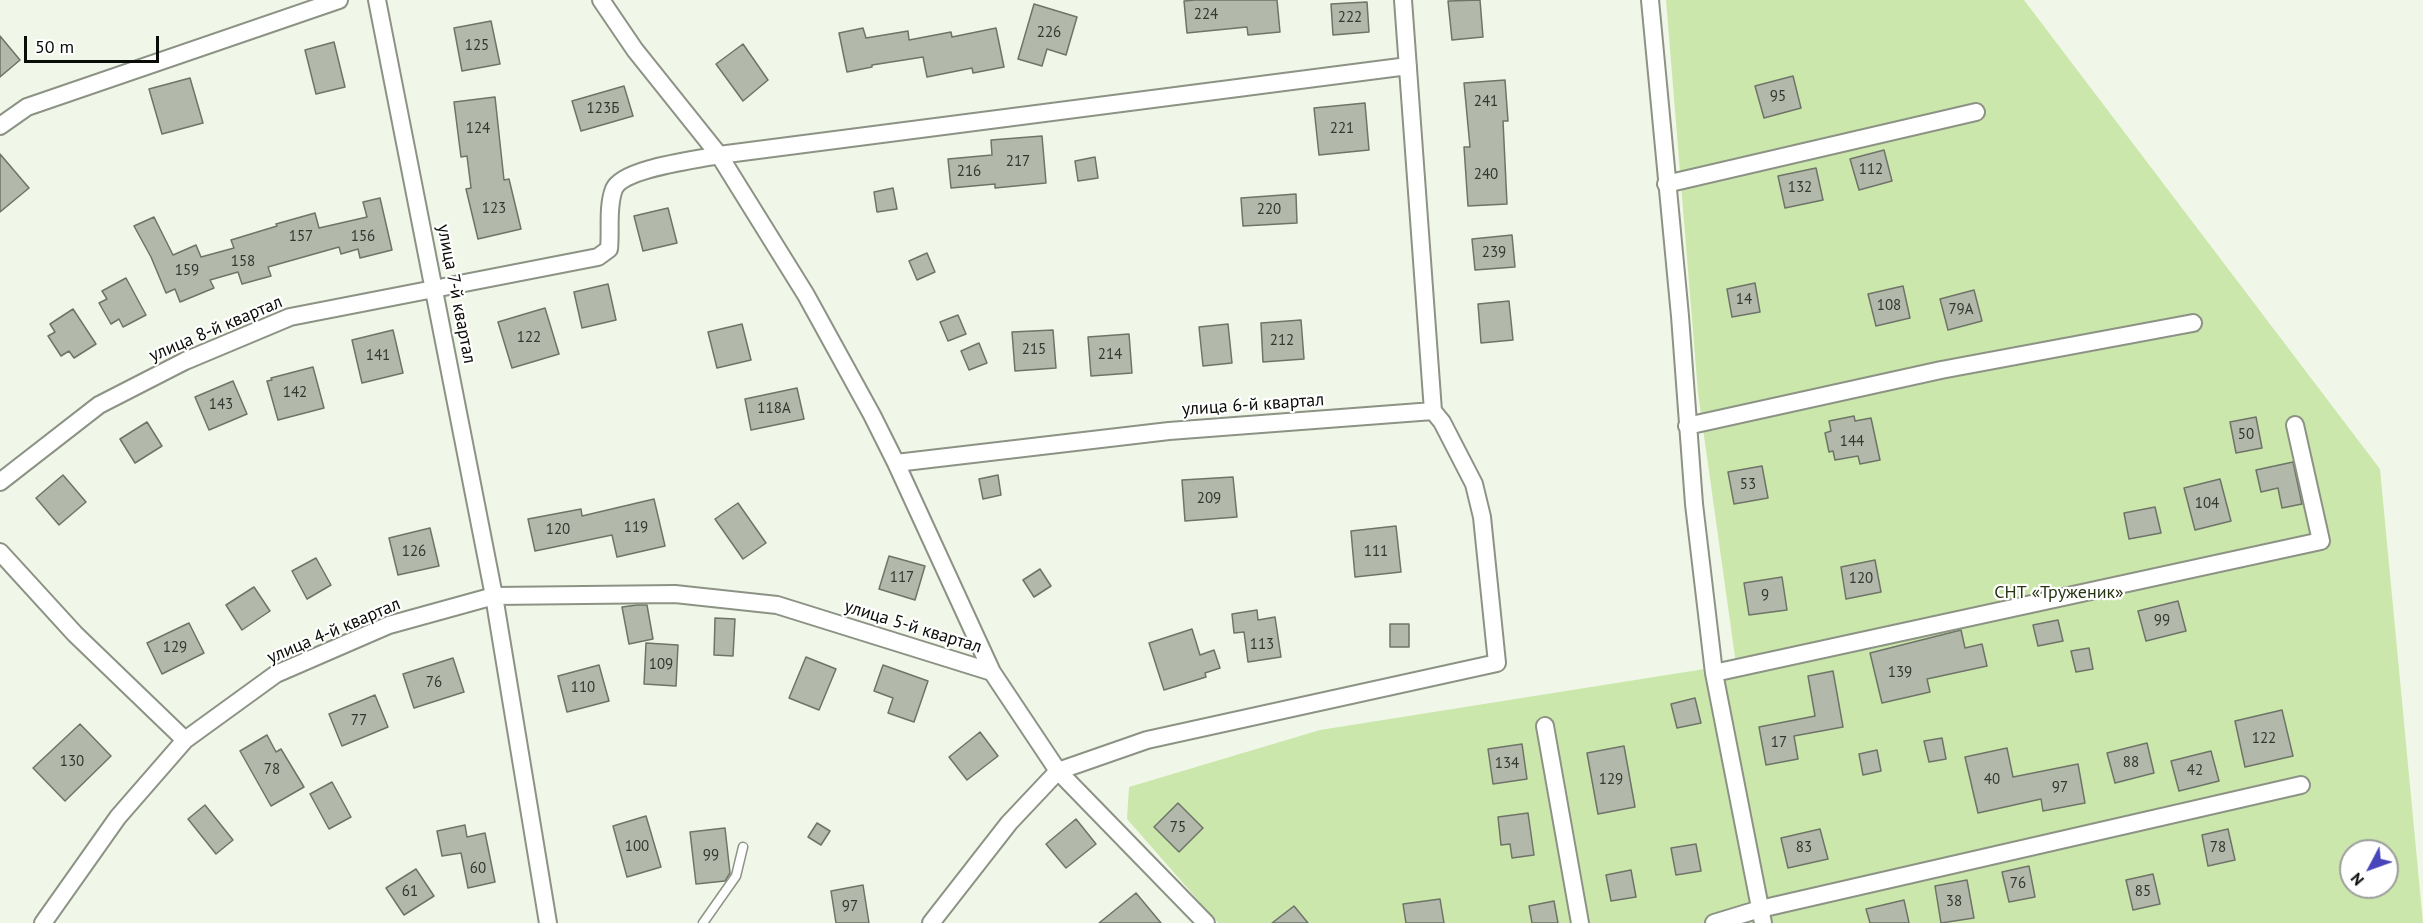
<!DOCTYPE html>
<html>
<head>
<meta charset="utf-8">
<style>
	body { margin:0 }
	#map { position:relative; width:2423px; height:923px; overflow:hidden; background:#f0f7e8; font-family:"PT Sans",sans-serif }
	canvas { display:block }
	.north { position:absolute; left:2339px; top:839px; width:60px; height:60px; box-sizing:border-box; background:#fff; border:2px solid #9d9e9c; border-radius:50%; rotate:229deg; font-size:16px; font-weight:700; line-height:24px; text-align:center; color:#0a0c08 }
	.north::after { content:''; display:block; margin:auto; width:21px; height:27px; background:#4845bb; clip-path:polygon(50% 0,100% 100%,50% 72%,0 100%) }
	.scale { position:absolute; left:24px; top:36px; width:135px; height:27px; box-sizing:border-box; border:3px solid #0a0c08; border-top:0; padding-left:8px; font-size:18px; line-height:21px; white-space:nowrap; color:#0a0c08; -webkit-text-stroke:4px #fff; paint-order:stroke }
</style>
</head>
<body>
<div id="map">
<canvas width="2423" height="923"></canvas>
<div class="north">N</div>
<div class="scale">50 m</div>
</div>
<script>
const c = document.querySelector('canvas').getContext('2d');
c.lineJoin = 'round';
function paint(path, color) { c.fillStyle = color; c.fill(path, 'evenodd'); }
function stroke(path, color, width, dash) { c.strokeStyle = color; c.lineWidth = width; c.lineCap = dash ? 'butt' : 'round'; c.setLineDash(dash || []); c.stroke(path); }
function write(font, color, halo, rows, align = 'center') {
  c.font = font + ' "PT Sans",sans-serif'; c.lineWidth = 4.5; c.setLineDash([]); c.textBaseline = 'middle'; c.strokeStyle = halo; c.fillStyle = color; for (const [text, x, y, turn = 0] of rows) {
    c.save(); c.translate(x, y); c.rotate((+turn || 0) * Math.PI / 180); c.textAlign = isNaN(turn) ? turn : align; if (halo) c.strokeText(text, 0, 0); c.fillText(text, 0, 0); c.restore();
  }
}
const green = new Path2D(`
	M1666,0h358l356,469 43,454h-1205l-91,-104 2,-32 191,-57 416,-66 -38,-271zM2351,851h36v36h-36z`);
const building = new Path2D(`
	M1195,0h82l3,32 -32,3 -1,-8 -60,6 -3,-32z
	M1480,0l3,37 -31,3 -4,-39z
	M1367,2l2,30 -36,3 -2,-31z
	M1034,4l43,13 -11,38 -19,-6 -5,17 -24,-7z
	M491,21l9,43 -38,7 -8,-43z
	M863,28l3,10 42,-7 1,9 42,-8 1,5 44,-9 8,39 -31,6 -1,-5 -45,9 -4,-20 -51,8v2l-25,5 -8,-39z
	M0,36l20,24 -20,17z
	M334,42l11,45 -29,7 -11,-44z
	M743,44l25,36 -25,21 -27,-37z
	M1793,76l8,32 -37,10 -9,-32z
	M190,78l13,45 -41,11 -13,-45z
	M1505,80l3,41h-5l4,83 -39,2 -4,-59h6l-6,-64z
	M624,86l9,30 -52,15 -9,-30z
	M495,97l9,83 5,-1 12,50 -43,10 -12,-50 5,-1 -4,-32 -6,1 -7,-55z
	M1365,103l4,47 -50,5 -5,-47z
	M1042,136l4,47 -51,5v-4l-44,4 -3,-29 44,-4 -1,-15z
	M1884,150l8,31 -33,9 -9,-31z
	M0,154l29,34 -29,24z
	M1095,157l3,21 -20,3 -3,-20z
	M1816,168l7,32 -38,8 -7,-32z
	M893,188l4,21 -20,3 -3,-20z
	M1296,194l1,29 -54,3 -2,-28z
	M380,198l12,52 -32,8 -2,-9 -17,5 -2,-7 -71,20 3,9 -29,8 -4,-12 -28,8 4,8 -34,14 -5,-13 -9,4 -15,-36 -17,-31 20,-9 19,38 23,-10 5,12 33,-9 -3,-8 46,-14 -1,-2 39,-11 4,15 48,-11 -4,-15z
	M668,208l9,35 -34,8 -9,-35z
	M1512,235l3,32 -40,3 -3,-31z
	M927,253l8,19 -18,8 -8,-19z
	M126,278l20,37 -23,12 -4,-8 -8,5 -12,-21 8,-4 -5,-8z
	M1755,283l5,29 -28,5 -5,-28z
	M608,284l8,36 -34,8 -8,-36z
	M1903,286l7,32 -34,8 -8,-32z
	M1974,290l8,31 -34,9 -8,-31z
	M1509,301l4,39 -32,3 -3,-39z
	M545,308l14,46 -47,14 -14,-46z
	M73,309l23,35 -22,14 -5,-7 -8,5 -13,-20 7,-4 -5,-8z
	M958,315l8,19 -18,7 -8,-19z
	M1301,320l3,39 -41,3 -2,-39z
	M742,324l9,36 -34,8 -9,-36z
	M1228,324l4,39 -29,3 -4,-39z
	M393,330l10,43 -41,10 -10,-43z
	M1053,330l3,38 -41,3 -3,-39z
	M1129,334l3,39 -41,3 -3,-39z
	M979,343l8,20 -18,7 -8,-19z
	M313,367l11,41 -46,12 -11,-39 5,-1 -1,-2z
	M233,381l14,33 -38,16 -14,-33z
	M797,388l7,31 -53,11 -6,-31z
	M1854,416l1,5 16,-3 9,42 -20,4 -2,-8 -23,4 -2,-9 -4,1 -4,-19 6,-2 -2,-10z
	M2256,417l6,31 -26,5 -6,-31z
	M147,422l15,24 -27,17 -15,-24z
	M2293,462l9,42 -20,4 -4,-20 -17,4 -5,-22z
	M1762,466l6,32 -34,6 -6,-32z
	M63,475l23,27 -27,23 -23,-27z
	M998,475l3,20 -18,4 -4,-20z
	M1233,477l4,40 -52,4 -3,-41z
	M2220,479l11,42 -36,9 -11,-42z
	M654,499l11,47 -48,11 -5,-22 -77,16 -7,-32 53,-10 1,7z
	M738,503l28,40 -23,16 -28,-40z
	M2155,507l6,26 -32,6 -5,-26z
	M1396,526l5,46 -46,5 -4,-46z
	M430,528l9,38 -41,9 -9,-37z
	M889,556l36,10 -10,34 -36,-11z
	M316,558l15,27 -24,14 -15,-28z
	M1875,560l6,32 -35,7 -5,-32z
	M1040,569l11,17 -17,11 -11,-17z
	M1782,577l5,33 -38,5 -5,-32z
	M254,587l16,24 -28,19 -16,-25z
	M2178,601l8,30 -40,10 -8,-30z
	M637,605h10l6,34 -24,5 -7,-37z
	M1257,610l1,10 17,-3 6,40 -33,5 -4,-30 -10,1 -2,-19z
	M715,618l20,1 -2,37 -19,-1z
	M2058,620l5,21 -25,5 -5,-21z
	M189,623l15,30 -42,21 -15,-31z
	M1390,624h19v23h-19z
	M1192,629l8,26 14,-5 6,18 -15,5 1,4 -42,13 -15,-47z
	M1961,630l4,18 17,-4 5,22 -60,13 3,13 -48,11 -12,-50z
	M646,643l32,2 -2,41 -32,-2z
	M2089,648l4,21 -17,3 -5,-21z
	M806,657l30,12 -17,41 -30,-12z
	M453,658l11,34 -50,16 -11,-34z
	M599,665l10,36 -42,11 -9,-36z
	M883,665l45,16 -14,41 -26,-9 5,-15 -19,-7z
	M1833,671l10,56 -49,9 4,23 -32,6 -7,-38 56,-11 -7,-40z
	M375,695l13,32 -46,19 -13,-32z
	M1695,698l6,25 -24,5 -6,-24z
	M2282,710l11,46 -48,11 -10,-46z
	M80,724l31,32 -46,45 -32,-33z
	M980,732l18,24 -31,24 -18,-23z
	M267,735l9,17 5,-3 23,38 -33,19 -31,-55z
	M1942,738l4,21 -17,3 -5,-21z
	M2147,743l7,30 -39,10 -8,-30z
	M1522,744l5,35 -34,5 -5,-35z
	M1624,746l11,61 -37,7 -11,-61z
	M2007,748l6,29 65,-13 7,39 -42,8 -2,-12 -63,14 -13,-56z
	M1877,750l4,21 -18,4 -4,-21z
	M2211,751l8,30 -40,10 -8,-30z
	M332,782l19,35 -22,12 -19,-35z
	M1178,803l25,25 -24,24 -25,-25z
	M205,805l28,35 -17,14 -28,-35z
	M1528,813l6,42 -22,3 -2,-14 -9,1 -3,-28z
	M646,816l15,51 -34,10 -14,-51z
	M1076,819l20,25 -30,24 -20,-24z
	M817,823l13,8 -9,14 -13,-8z
	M465,825l2,12 18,-4 10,49 -27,6 -7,-35 -19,3 -5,-25z
	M725,828l5,45 -5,8 -29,3 -6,-52z
	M1820,829l8,30 -40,9 -7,-30z
	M2228,829l7,31 -27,6 -6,-31z
	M1696,844l5,27 -25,4 -5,-27z
	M2029,866l6,31 -26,5 -7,-30z
	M416,869l18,27 -30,19 -18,-27z
	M1631,870l5,27 -25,4 -5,-26z
	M2153,874l7,30 -27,6 -7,-30z
	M1967,880l7,38 -33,5 -6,-37z
	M863,885l6,38h-33l-5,-32z
	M1136,893l25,30h-62z
	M1440,899l4,24h-38l-3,-19z
	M1904,900l5,23h-39l-4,-14z
	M1554,901l4,22h-26l-3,-17z
	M1294,906l14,17h-36z`);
const lane = new Path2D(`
	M703,923l33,-47 7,-29`);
const street = new Path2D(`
	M377,0l117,596 54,327
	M601,0l34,50 84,105 87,140 66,120 24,48
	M1403,0l30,411
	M1650,0l30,316 14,188 20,169 49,250
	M0,126l27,-19 312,-107
	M1666,184l310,-72
	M1687,426l254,-56 252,-47
	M0,482l99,-77 86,-44 105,-44 308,-60 11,-8c2,-19 -2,-42 5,-60 9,-21 83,-29 105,-34l689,-89
	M0,552l75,82 110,106
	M992,672l-96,-209 273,-32 264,-20
	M1714,673l607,-132 -26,-116
	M1545,726l35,197
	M43,923l75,-106 67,-77 91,-66 113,-49 105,-29 181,-2 102,11 215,67 66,99 148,152
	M931,923l78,-100 49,-52 89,-31 350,-77 -15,-146 -8,-33 -32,-62 -9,-11
	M1714,923l46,-14 541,-124`);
const numberNames = [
	["224",1206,15],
	["222",1350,18],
	["226",1049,33],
	["125",477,46],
	["95",1778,97],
	["241",1486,102],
	["123Б",603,109],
	["124",478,129],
	["221",1342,129],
	["217",1018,162],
	["112",1871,170],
	["216",969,172],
	["240",1486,175],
	["132",1800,188],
	["123",494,209],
	["220",1269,210],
	["157",301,237],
	["156",363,237],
	["239",1494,253],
	["158",243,262],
	["159",187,271],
	["14",1744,300],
	["108",1889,306],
	["79А",1961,310],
	["122",529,338],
	["212",1282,341],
	["215",1034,350],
	["214",1110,355],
	["141",378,356],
	["142",295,393],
	["143",221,405],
	["118А",774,409],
	["50",2246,435],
	["144",1852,442],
	["53",1748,485],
	["209",1209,499],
	["104",2207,504],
	["119",636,528],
	["120",558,530],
	["126",414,552],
	["111",1376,552],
	["117",902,578],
	["120",1861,579],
	["9",1765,596],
	["99",2162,621],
	["113",1262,645],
	["129",175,648],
	["109",661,665],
	["139",1900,673],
	["76",434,683],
	["110",583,688],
	["77",359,721],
	["122",2264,739],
	["17",1779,743],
	["130",72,762],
	["88",2131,763],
	["134",1507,764],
	["78",272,770],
	["42",2195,771],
	["129",1611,780],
	["40",1992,780],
	["97",2060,788],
	["75",1178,828],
	["100",637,847],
	["83",1804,848],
	["78",2218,848],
	["99",711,856],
	["60",478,869],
	["76",2018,884],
	["61",410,892],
	["85",2143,892],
	["38",1954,902],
	["97",850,907]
];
const streetNames = [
	["улица 7-й квартал",456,294,79],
	["улица 8-й квартал",216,329,-23],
	["улица 6-й квартал",1253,405,-4],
	["улица 5-й квартал",913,627,17],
	["улица 4-й квартал",334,631,-23]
];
const parkNames = [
	["СНТ «Труженик»",2059,593]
];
paint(green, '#cce7ac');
paint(building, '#b2b8aa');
stroke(building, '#6e7467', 1.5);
stroke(lane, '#8c9385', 11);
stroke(street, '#8c9385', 20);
stroke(lane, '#fff', 8);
stroke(street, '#fff', 16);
write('15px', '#343730', null, numberNames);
write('18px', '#0a0c08', '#fff', streetNames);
write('18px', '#273513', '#fff', parkNames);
</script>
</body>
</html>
